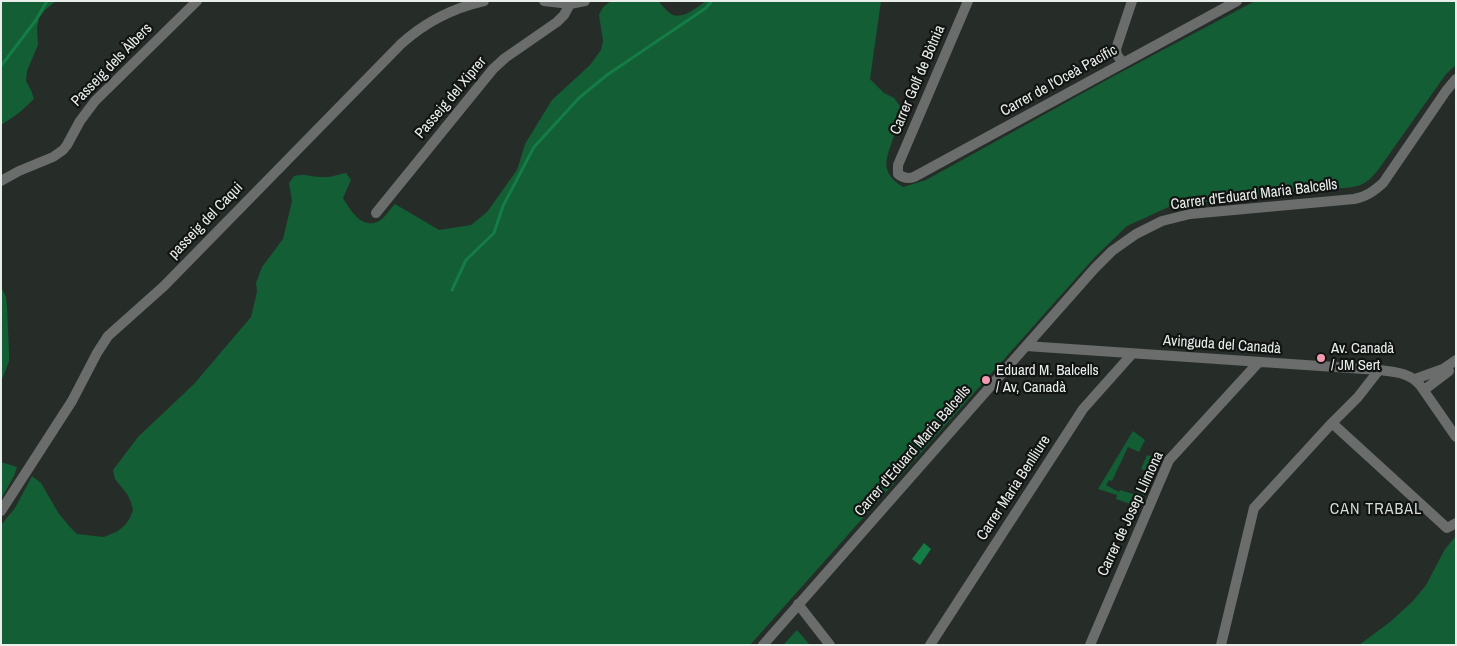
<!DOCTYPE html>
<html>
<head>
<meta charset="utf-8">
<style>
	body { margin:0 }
	#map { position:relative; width:1457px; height:646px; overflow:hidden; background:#262d28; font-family:"Archivo Narrow",sans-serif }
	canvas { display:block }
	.frame { position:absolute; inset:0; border:2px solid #e9eeea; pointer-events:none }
</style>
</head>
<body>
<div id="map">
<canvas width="1457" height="646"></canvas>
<div class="frame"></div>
</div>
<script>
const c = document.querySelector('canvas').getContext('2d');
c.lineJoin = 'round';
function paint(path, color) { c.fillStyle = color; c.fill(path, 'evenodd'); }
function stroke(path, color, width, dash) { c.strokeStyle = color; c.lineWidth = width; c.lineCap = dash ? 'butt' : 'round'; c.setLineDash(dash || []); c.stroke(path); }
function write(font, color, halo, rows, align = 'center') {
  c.font = font + ' "Archivo Narrow",sans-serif'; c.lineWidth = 4.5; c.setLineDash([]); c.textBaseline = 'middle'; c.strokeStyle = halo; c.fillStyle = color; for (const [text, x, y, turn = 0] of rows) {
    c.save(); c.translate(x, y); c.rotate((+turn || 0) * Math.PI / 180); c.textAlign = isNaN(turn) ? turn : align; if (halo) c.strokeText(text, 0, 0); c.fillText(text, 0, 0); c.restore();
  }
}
const green = new Path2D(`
	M1,1h55l-11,9 -6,8 -2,10 1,17 -11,26 -1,10 5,9 3,9 -15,14 -18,12z
	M658,1c5,5 9,11 15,14 11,4 24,-8 33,-14h175l-11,78 14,14 10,5 6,8c-1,10 -3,21 -6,30 -8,23 -15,36 9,51l23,-7 186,-103 143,-76h201v64l-10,9 -68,96c-8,10 -14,15 -25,17l-180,18 -46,21 -33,32 -344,387h-749v-120l14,-17 17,-32 9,7 18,31 11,13 7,7 27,3 14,-6 7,-6 5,-7 3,-8 -2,-8 -4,-8 -12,-15 -2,-9 25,-33 56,-53 57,-67 6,-25 -1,-9 6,-16 21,-28 9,-38 -3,-18 5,-7c12,-3 17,1 28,1 8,1 17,-3 24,-4l5,7 -8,18c7,12 19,32 36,23 6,-3 11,-12 16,-17l44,26 32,-5 16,-13 30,-42 8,-26 27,-44 38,-35 11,-15 2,-9 -4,-26 4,-8 8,-6z
	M1,287l5,10 1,9 2,46v9l-8,21z
	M1133,431l12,9 -6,12 -11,-5 -16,34 -3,-1 -3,5 13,7 1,-2 16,5 4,-7 6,3 -11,25 -8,-3 3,-9 -14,-5 1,-4 -19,-6z
	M1147,455l12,5 -6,14 -12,-5z
	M1,462l16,5 -3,9 -13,23z
	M1456,536v109h-97l31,-23 23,-21 13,-16 19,-36z
	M797,630l13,15h-27z`);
const water = new Path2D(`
	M924,543l7,6 -11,16 -8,-6z`);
const stream = new Path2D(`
	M1,66l35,-46 11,-19
	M452,290l14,-30 28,-27 9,-27 31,-59 45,-49 28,-23 99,-67 6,-7`);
const street = new Path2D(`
	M544,1l26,3
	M968,1l-70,164v9c5,4 10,5 16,3l323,-176
	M1123,63l-6,-8 -1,-6 16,-48
	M1,181l18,-10 34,-14 10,-7 4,-5 13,-24 15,-20 102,-100
	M376,213l117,-144 12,-11 52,-36 7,-7 6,-11 15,-3
	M1026,346l353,24c15,2 30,2 41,15l36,52
	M1415,379l28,-10 13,-9
	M1424,390l25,-19
	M1332,423l115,105 9,-5
	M1,511l71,-110 25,-48 11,-17 56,-50 237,-242c23,-21 52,-36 83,-43
	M798,604l32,41
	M763,645l248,-282 84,-95 17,-17 24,-17 26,-13 28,-7 164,-15c12,-2 20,-8 29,-16l63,-92 10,-12
	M930,645l153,-236 49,-55
	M1090,645l79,-185 89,-97
	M1221,645l33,-137 78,-85 26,-26 21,-27`);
const markers = [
	[1321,358,5,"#f29ab0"],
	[986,380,5,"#f29ab0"]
];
const streetNames = [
	["Passeig dels Àlbers",112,65,-46],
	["Carrer Golf de Bòtnia",918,80,-67],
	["Carrer de l'Oceà Pacífic",1059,81,-29],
	["Passeig del Xiprer",451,98,-50],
	["Carrer d'Eduard Maria Balcells",1254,195,-7],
	["passeig del Caqui",206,221,-46],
	["Avinguda del Canadà",1222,345,4],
	["Carrer d'Eduard Maria Balcells",913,451,-49],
	["Carrer Maria Benlliure",1014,488,-57],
	["Carrer de Josep Llimona",1131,514,-65]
];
const poiNames = [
	["Av. Canadà",1331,349],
	["/ JM Sert",1331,366],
	["Eduard M. Balcells",996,371],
	["/ Av, Canadà",996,388]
];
const neighbourhoodNames = [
	["CAN TRABAL",1376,510]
];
paint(green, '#135e35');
paint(water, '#147c45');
stroke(stream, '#147c45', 3);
stroke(street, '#6a6d6b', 10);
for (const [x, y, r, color] of markers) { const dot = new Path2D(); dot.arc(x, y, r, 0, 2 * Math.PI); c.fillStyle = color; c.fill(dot); stroke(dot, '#111412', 2); }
write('15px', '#e9eeea', '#111412', streetNames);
write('15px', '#e9eeea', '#111412', poiNames, 'left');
c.letterSpacing = '1px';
write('16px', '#d2dcd5', '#111412', neighbourhoodNames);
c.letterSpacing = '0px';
</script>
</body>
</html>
